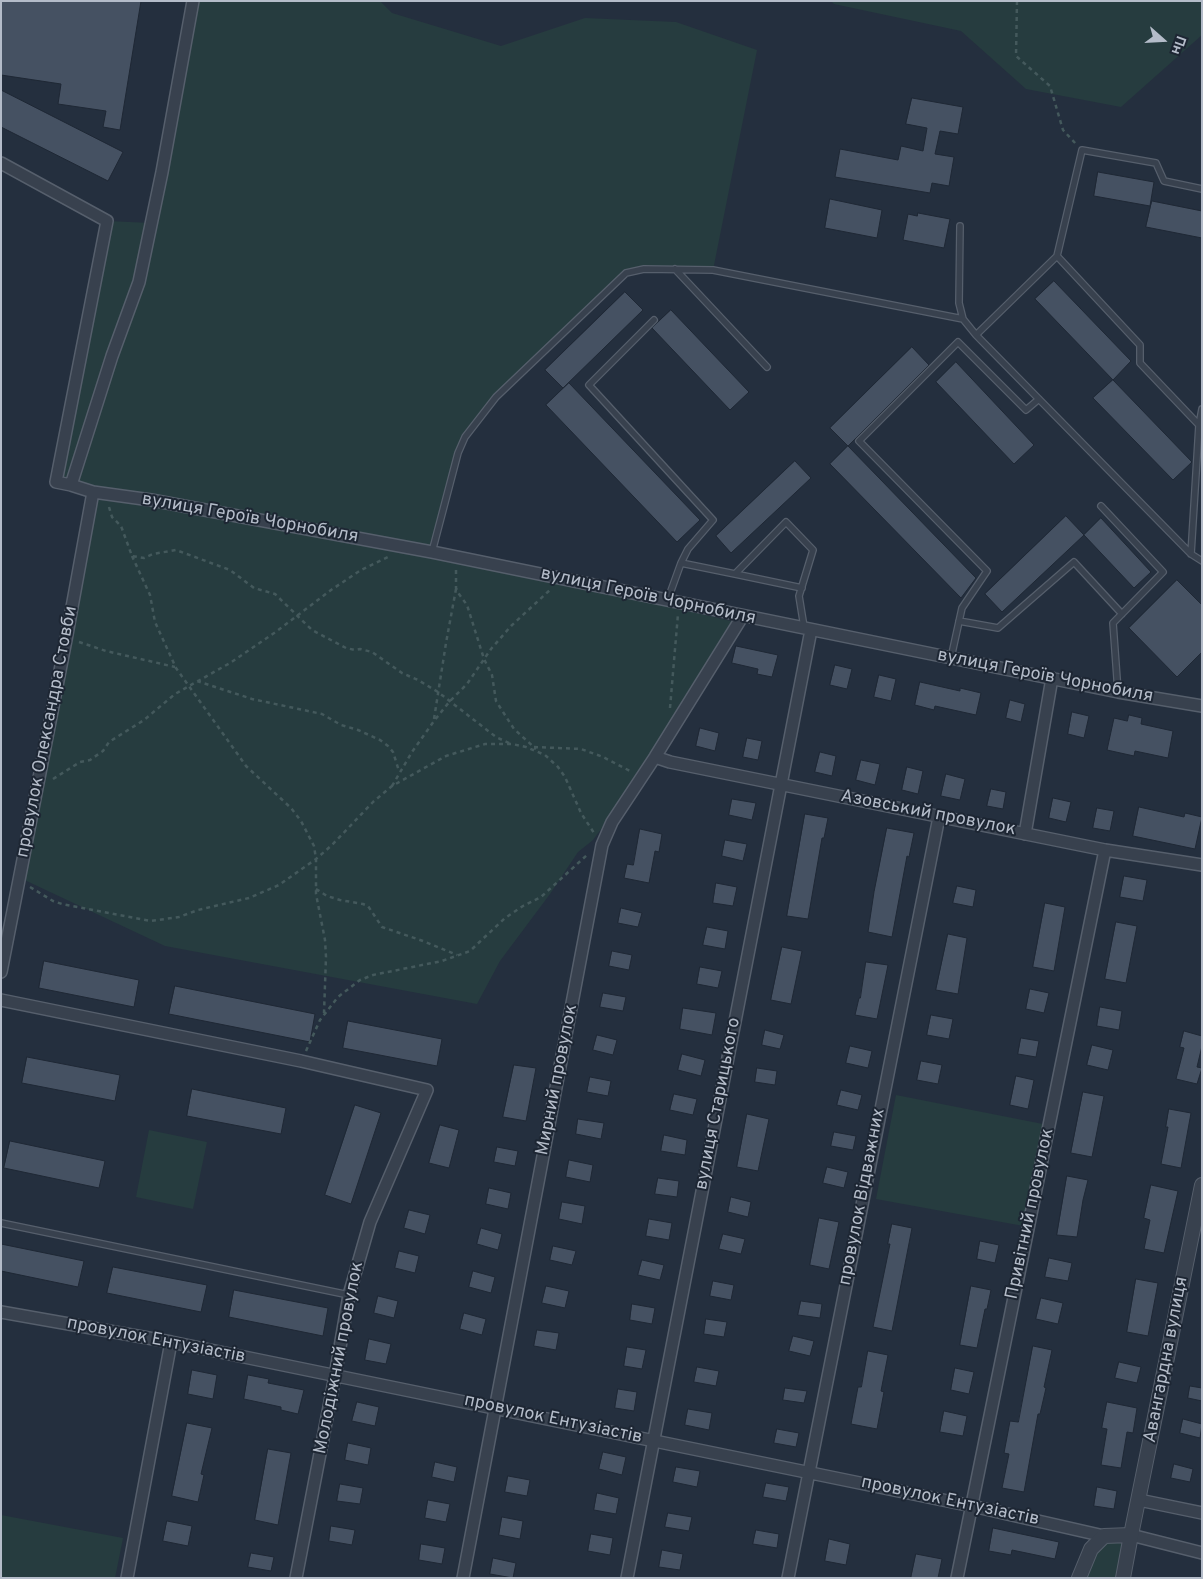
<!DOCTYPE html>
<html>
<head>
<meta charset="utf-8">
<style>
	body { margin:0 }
	#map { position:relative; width:1203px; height:1579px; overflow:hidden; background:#242f3e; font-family:Overpass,sans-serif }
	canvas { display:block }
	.frame { position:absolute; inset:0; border:2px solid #b4bcc9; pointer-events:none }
	.north { position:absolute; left:1138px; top:15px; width:50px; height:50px; -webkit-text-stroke:4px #1d2633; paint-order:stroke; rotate:109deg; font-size:14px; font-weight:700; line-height:20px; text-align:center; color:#b4bcc9 }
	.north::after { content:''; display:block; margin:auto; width:18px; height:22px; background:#b4bcc9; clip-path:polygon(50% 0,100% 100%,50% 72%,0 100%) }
</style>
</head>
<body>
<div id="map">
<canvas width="1203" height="1579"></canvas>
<div class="frame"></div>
<div class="north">Пн</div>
</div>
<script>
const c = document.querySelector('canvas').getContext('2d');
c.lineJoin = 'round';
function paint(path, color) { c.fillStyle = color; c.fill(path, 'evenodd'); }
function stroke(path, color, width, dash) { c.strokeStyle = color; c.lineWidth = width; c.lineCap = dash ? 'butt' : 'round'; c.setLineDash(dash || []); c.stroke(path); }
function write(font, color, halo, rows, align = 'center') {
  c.font = font + ' Overpass,sans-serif'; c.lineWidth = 4; c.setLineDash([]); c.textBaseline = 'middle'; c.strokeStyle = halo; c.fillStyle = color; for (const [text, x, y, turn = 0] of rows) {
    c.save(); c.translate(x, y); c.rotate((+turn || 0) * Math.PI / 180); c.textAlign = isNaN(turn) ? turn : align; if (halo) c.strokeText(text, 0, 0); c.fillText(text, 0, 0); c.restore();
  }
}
const green = new Path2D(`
	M193,1h187l12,12 109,33 84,-28 91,4 81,28 -44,220 -69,-1 -18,4 -130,124 -30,40 -34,115 -376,-70 51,-261 44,2z
	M831,1h371v34l-81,72 -95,-18 -65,-58 -127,-27z
	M93,492l472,90 170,40 -119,187 -23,31 -15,12 -28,42 -50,67 -23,43 -312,-58 -149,-70z
	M896,1095l152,30 -19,102 -153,-28z
	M149,1130l58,12 -14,67 -57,-12z
	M1,1515l122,23 -8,40h-114z
	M1131,1535l-8,43h-44l25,-42z`);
const building = new Path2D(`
	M1,1h140l-21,129 -17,-3 3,-16 -48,-7 3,-20 -60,-9z
	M1,90l122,62 -15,29 -107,-54z
	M912,98l51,9 -5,27 -18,-3 -5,23 19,3 -5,29 -17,-3 -2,10 -95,-16 5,-28 58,11 3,-14 22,5 4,-23 -21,-4z
	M1098,172l56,10 -4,24 -56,-10z
	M830,199l52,11 -5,28 -52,-10z
	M1152,201l50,10v27l-56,-11z
	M918,213l32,6 -6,29 -41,-8 5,-26 9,2z
	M1054,281l77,80 -18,19 -78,-81z
	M625,292l18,18 -80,78 -18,-18z
	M671,310l78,82 -19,18 -78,-82z
	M912,347l17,18 -81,81 -18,-18z
	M956,362l78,83 -20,19 -78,-82z
	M1113,380l79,82 -19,18 -80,-82z
	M569,383l131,137 -23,22 -131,-137z
	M848,446l128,132 -15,20 -131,-134z
	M795,461l16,17 -80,75 -15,-17z
	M1066,516l18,19 -82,77 -17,-18z
	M1101,518l50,54 -17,16 -50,-53z
	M1177,580l25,25v47l-25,25 -48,-49z
	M736,646l42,9 -6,22 -15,-3 1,-5 -26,-6z
	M835,665l17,4 -5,20 -17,-4z
	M879,675l17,4 -5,22 -17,-4z
	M920,682l40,9v-3l21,5 -5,22 -41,-9 -1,4 -19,-5z
	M1010,700l15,4 -4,18 -15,-4z
	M1072,712l17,4 -5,22 -16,-4z
	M1129,715l13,3 -1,6 32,7 -5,27 -33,-7 -1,5 -27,-6 7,-32 13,3z
	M700,728l19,5 -4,18 -19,-5z
	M747,738l15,3 -4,19 -15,-3z
	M820,752l16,4 -4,20 -17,-4z
	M861,760l19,4 -5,21 -19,-5z
	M907,767l16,4 -5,23 -16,-4z
	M946,774l19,5 -5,21 -19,-4z
	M991,789l15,3 -3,17 -16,-3z
	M1053,798l18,4 -5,20 -17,-4z
	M732,799l24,4 -4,17 -23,-5z
	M1139,807l45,10 1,-4 17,4 -7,32 -62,-13z
	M1097,808l17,3 -4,20 -17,-3z
	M805,814l23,4 -4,20h-2l-14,81 -21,-3z
	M887,828l27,5 -5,24 -2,-1 -15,81 -24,-5 6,-40z
	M640,829l22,5 -3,18 -4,-1 -6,32 -25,-5 3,-14 6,1z
	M725,840l22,4 -4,17 -21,-5z
	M1124,876l23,4 -4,21 -23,-4z
	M716,883l21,4 -4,19 -20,-3z
	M957,886l19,4 -3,17 -20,-4z
	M1045,903l20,4 -11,64 -21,-4z
	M621,908l21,5 -4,14 -20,-4z
	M1116,922l21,4 -11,57 -21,-4z
	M707,927l21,4 -3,18 -22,-4z
	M948,934l19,4 -9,56 -22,-4z
	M782,947l20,4 -11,53 -20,-4z
	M612,951l20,4 -3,15 -20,-4z
	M44,961l95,19 -5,27 -95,-19z
	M866,962l22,3 -11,54 -22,-4 4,-17h1z
	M700,967l22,4 -4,17 -21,-4z
	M175,986l140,28 -5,28 -141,-28z
	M1030,989l19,4 -5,20 -18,-4z
	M603,993l23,4 -3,14 -23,-4z
	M1100,1007l22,4 -3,19 -22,-4z
	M683,1008l33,5 -4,22 -32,-6z
	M931,1015l22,4 -4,20 -22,-4z
	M348,1021l94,18 -5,27 -94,-18z
	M765,1030l19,5 -4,14 -18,-4z
	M1184,1031l18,5v10l-5,21 5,1 -5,16 -21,-5 8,-31 -4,-1z
	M597,1035l20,5 -4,15 -20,-5z
	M1021,1038l18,3 -3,16 -18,-3z
	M1092,1045l21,5 -5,20 -21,-5z
	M850,1046l22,5 -4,17 -22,-5z
	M682,1054l23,6 -4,16 -23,-6z
	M27,1057l93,18 -5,26 -93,-18z
	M921,1061l21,4 -4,19 -21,-4z
	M514,1065l22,3 -10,53 -23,-4z
	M757,1068l20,3 -2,14 -20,-3z
	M1016,1076l18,4 -6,29 -18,-4z
	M590,1077l21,4 -3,15 -21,-4z
	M192,1089l94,19 -5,26 -94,-18z
	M841,1090l21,5 -4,15 -21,-5z
	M1083,1092l21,4 -12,61 -21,-4z
	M674,1094l23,5 -4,16 -23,-5z
	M355,1105l26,8 -30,91 -26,-9z
	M1169,1109l22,4 -10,55 -20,-4 7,-37h-2z
	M747,1114l22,5 -11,52 -21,-4z
	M578,1119l26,4 -3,16 -25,-5z
	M440,1125l19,5 -10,38 -20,-5z
	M834,1132l22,4 -3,14 -22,-4z
	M664,1135l23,5 -2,15 -24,-4z
	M10,1141l95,20 -6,27 -95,-20z
	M497,1147l21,4 -3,15 -21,-4z
	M569,1160l24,5 -3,17 -24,-5z
	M827,1167l21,5 -4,16 -21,-5z
	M1067,1176l21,4 -5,20 -6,37 -20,-2z
	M658,1178l21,3 -2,16 -22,-3z
	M1151,1185l27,6 -14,62 -20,-4 6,-29 -6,-2z
	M489,1188l22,5 -3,16 -22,-5z
	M731,1197l20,5 -3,15 -20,-5z
	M562,1202l23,4 -3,18 -23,-5z
	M409,1210l21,5 -5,19 -21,-6z
	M819,1218l20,4 -10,47 -19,-4z
	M649,1219l23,4 -3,17 -23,-4z
	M892,1224l20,4 -20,103 -19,-4 17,-83h-2z
	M481,1228l21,6 -4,16 -21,-6z
	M723,1234l22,5 -4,15 -22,-5z
	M980,1241l19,4 -4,18 -18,-4z
	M1,1244l83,17 -6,26 -77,-16z
	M553,1246l23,5 -4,14 -22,-5z
	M399,1251l20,5 -4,17 -20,-5z
	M1049,1258l23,5 -4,18 -23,-4z
	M642,1260l22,5 -4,15 -22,-5z
	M113,1267l94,18 -6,27 -94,-19z
	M473,1271l22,6 -4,16 -22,-6z
	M1136,1279l22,4 -10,53 -21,-4z
	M713,1281l21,4 -3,15 -21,-4z
	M546,1286l23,5 -4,17 -23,-5z
	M971,1286l20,4 -4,19h-2l-8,39 -17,-3z
	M234,1290l94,18 -5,28 -94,-19z
	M378,1296l20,5 -4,17 -20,-5z
	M1041,1298l22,5 -5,21 -22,-5z
	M801,1301l21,3 -2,14 -22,-3z
	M632,1304l23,4 -3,16 -22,-4z
	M464,1313l22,6 -4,16 -22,-6z
	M706,1319l21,3 -3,15 -20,-3z
	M537,1330l22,3 -3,17 -22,-4z
	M793,1336l21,5 -4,15 -21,-5z
	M369,1339l22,5 -5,20 -21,-4z
	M1033,1346l19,4 -8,37 2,1 -6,26h-2l-14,78 -22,-4 7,-34 -5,-1 6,-32 8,1z
	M627,1347l19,3 -4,19 -18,-3z
	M868,1351l20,4 -7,36 3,1 -7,37 -26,-5 7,-37h3z
	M1119,1362l22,5 -4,16 -22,-5z
	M697,1367l22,4 -3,15 -22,-4z
	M955,1368l19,4 -5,22 -18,-4z
	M192,1370l25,5 -4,24 -25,-5z
	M248,1375l21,4 -1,4 36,7 -6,24 -17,-4v-3l-37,-8z
	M1190,1386l12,2v13l-14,-3z
	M785,1388l22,3 -3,12 -21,-3z
	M618,1389l19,3 -3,19 -19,-3z
	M357,1402l22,5 -4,19 -23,-5z
	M1107,1402l30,6 -4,25 -6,-1 -6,36 -20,-3 6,-36 -5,-1z
	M688,1409l24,4 -3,17 -24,-5z
	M944,1411l23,5 -4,20 -23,-4z
	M1183,1419l19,5 -2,14 -20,-5z
	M187,1423l25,5 -11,46 3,1 -6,27 -26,-6z
	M777,1429l22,4 -3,14 -22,-4z
	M348,1443l23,5 -3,17 -23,-5z
	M268,1449l23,4 -13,72 -23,-5z
	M603,1452l23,5 -4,18 -23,-6z
	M435,1462l22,5 -3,15 -22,-5z
	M1174,1464l19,5 -3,13 -19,-4z
	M676,1467l24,4 -3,16 -24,-5z
	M508,1476l22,4 -3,16 -22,-4z
	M766,1483l23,4 -3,14 -23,-4z
	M340,1484l23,4 -3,16 -23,-3z
	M1097,1487l20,4 -3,18 -20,-3z
	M597,1493l22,5 -3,16 -22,-4z
	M428,1500l22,4 -4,18 -21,-4z
	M668,1513l24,4 -3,14 -24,-4z
	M502,1517l21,4 -3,18 -21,-4z
	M167,1521l25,5 -4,20 -25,-5z
	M331,1526l24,4 -3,15 -23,-4z
	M993,1528l66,14 -4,17 -43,-9 -1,5 -22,-4z
	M756,1530l23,4 -2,14 -24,-4z
	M591,1534l22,4 -3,17 -22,-4z
	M829,1539l21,5 -4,21 -21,-4z
	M421,1544l24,4 -3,16 -23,-4z
	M662,1550l21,4 -3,16 -21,-3z
	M251,1553l23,4 -3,14 -23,-4z
	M916,1554l26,5 -4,19h-27z
	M493,1558l23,5 -3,15 -23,-4z`);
const path = new Path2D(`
	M1017,1l-1,55 34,30 13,44 13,14
	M109,507l3,10 9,9 11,30 12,2 9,-4 23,-4 54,20 24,18 21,6 37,36 34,18 9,2 5,-1 12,3 30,21 16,7 20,12 58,45 15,7
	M132,556l18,39 5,27 21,46 70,98 45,42 10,13 13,25 2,13v35l9,46 1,17 -2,56
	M456,570v18l3,6 8,11 17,54 8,16 4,26 18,28 22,20
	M79,642l27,9 69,16
	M197,681l55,18 70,15 19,11 17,5 22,10 8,6 5,6 6,19
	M670,708l8,-94
	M434,719l12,-76 10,-54
	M534,747l47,2 22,8 27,14
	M53,779l27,-17 10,-2 13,-9 6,-9 35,-22 31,-26 55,-31 47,-32 54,-41 30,-20 27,-13
	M392,786l20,-34 22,-31 16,-20 17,-17 24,-35 20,-23 40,-37
	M30,887l23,14 9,3 89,17 28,-4 19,-7 51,-12 30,-13 37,-26 16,-14 41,-43 19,-16 54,-30 39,-12h27l14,3 19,8 13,12 7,10 16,36 13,20
	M316,889l11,7 13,4 23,4 5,2 14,21 41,14 34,14
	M306,1051l14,-31 18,-23 22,-17 13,-5 69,-14 28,-10 35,-33 18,-12 18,-9 46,-42`);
const service = new Path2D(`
	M960,226l-1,77 4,16 13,16 215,219 11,7
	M675,269l92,98
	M654,320l-65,65 124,135 -25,29 -7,14
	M976,335l81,-79
	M1199,425l-59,-62v-18l-83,-89 25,-106 74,13 8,18 38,8
	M1101,506l62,66 -50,51 5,69
	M432,552l26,-99 7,-16 31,-40 130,-124 18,-4 69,1 250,49
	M1191,554l8,-129 3,-16
	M735,574l67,14
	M668,599l13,-36 54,11 51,-52 27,28 -14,46 5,31
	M959,621l39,7 76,-66 48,52
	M951,658l11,-50 25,-37 -128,-130 99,-99 68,68 13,-11
	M1,1223l348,72`);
const minor = new Path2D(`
	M193,1l-31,171 -23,110 -27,74 -41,129 22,7 58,8 281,52 686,140 84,14
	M1,163l106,58 -51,261 15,3
	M655,757l15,5 435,88 97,15
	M1025,834l27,-156
	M1,972l65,-332 27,-148
	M1,1000l300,61 126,29 -57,132 -21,73 -14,81 -39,202
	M1,1312l170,30 801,164 132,30
	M1139,1500l63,13
	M1131,1535l71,18
	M127,1578l44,-236
	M463,1578l139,-733 10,-23 43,-65 87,-140
	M627,1578l184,-948
	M788,1578l151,-761
	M957,1578l148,-728`);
const tertiary = new Path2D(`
	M1079,1578l12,-29 13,-13 27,-1 71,-350
	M1123,1578l8,-43`);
const streetNames = [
	["вулиця Героїв Чорнобиля",250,519,10],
	["вулиця Героїв Чорнобиля",648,597,12],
	["вулиця Героїв Чорнобиля",1045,677,11],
	["провулок Олександра Стовби",48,732,-79],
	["Азовський провулок",928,814,11],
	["Мирний провулок",558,1080,-79],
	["вулиця Старицького",719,1104,-79],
	["провулок Відважних",863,1197,-79],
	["Привітний провулок",1031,1214,-78],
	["провулок Ентузіастів",156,1341,11],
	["Молодіжний провулок",340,1358,-79],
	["Авангардна вулиця",1167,1360,-79],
	["провулок Ентузіастів",553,1420,12],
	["провулок Ентузіастів",950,1502,12]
];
paint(green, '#263c3f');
paint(building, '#455162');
stroke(building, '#1f2835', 1);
stroke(service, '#565f6c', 8);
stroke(minor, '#565f6c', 14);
stroke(tertiary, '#565f6c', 16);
stroke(path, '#44595c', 2.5, [4, 4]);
stroke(service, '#38414e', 5.5);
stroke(minor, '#38414e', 11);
stroke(tertiary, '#38414e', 14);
write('18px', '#b4bcc9', '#1d2633', streetNames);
</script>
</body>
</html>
